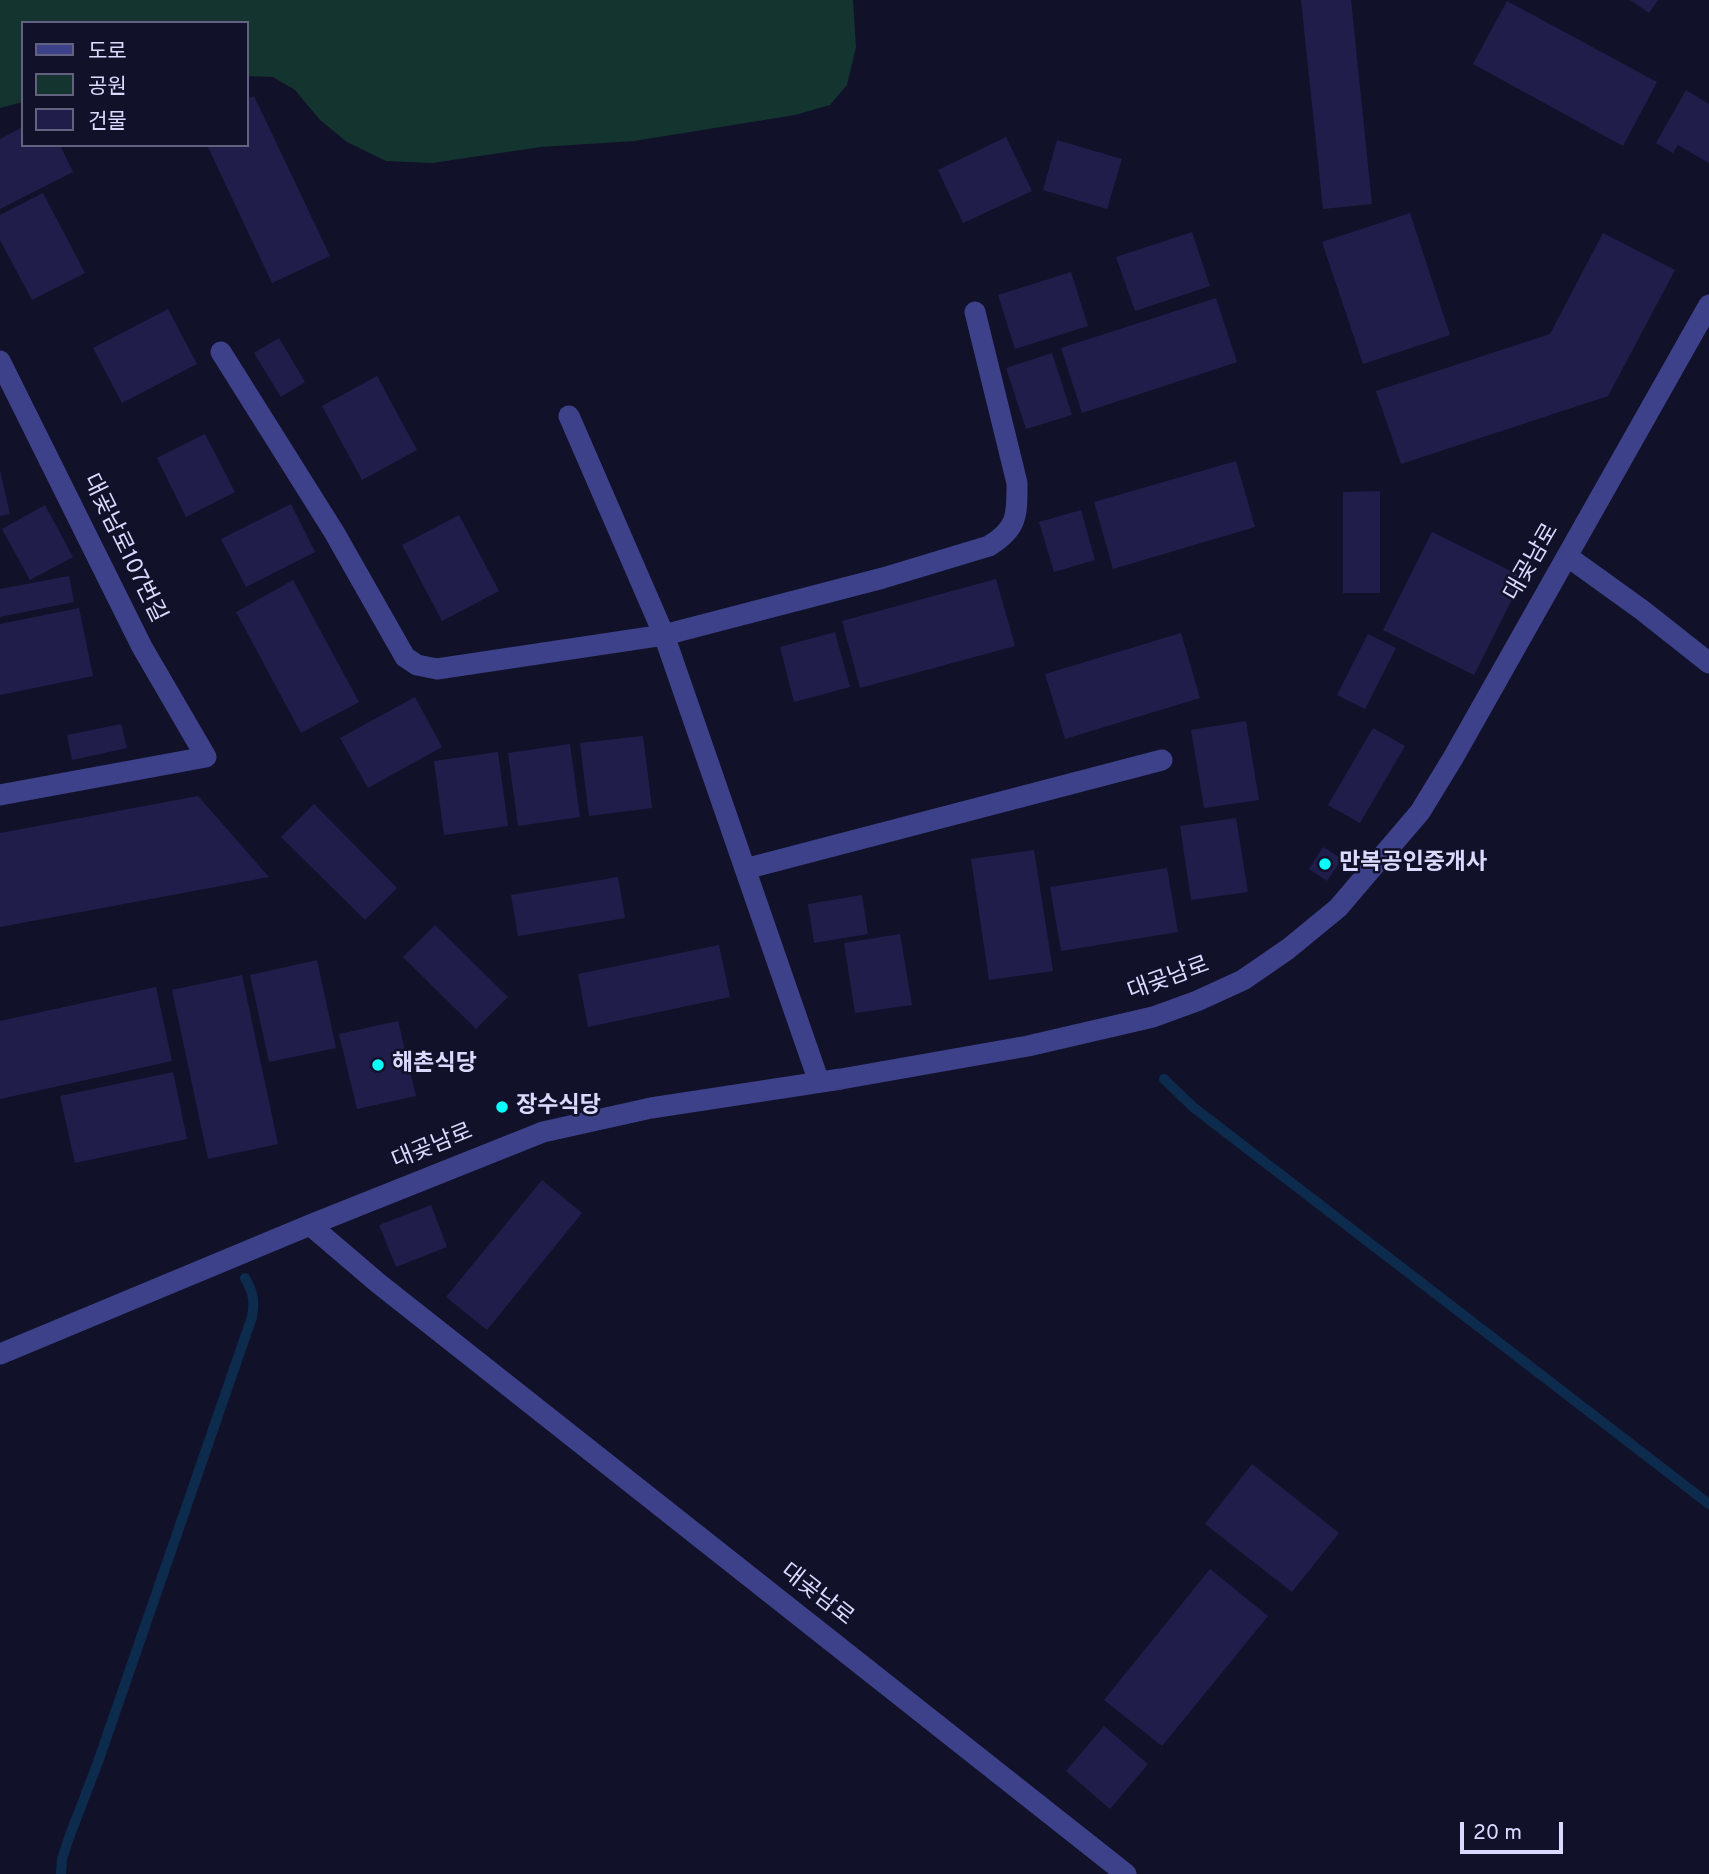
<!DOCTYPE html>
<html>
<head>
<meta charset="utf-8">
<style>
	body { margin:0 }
	#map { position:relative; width:1709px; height:1874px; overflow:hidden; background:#12112a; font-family:Overpass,"Noto Sans KR",sans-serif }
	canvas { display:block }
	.legend { position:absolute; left:21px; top:21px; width:228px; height:126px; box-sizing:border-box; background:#12112a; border:2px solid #62617f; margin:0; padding:9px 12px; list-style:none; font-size:21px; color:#dadaff }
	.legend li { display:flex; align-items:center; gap:14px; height:35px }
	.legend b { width:35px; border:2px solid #62617f }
	.scale { position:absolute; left:1460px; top:1822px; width:103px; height:32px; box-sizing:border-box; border:4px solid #dadaff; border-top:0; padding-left:9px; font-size:21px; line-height:24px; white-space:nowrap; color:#dadaff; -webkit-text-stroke:5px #12112a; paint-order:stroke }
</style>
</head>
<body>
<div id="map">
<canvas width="1709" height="1874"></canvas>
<ul class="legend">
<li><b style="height:9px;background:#3c4189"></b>도로</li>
<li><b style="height:19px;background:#14342f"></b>공원</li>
<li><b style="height:19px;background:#211d4b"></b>건물</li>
</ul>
<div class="scale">20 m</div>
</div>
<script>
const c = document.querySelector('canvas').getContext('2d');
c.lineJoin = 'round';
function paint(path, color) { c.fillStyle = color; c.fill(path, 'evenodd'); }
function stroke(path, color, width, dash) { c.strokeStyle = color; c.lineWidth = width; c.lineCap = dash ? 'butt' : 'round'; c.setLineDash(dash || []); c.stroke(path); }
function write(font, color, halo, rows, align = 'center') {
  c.font = font + ' Overpass,"Noto Sans KR",sans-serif'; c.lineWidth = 5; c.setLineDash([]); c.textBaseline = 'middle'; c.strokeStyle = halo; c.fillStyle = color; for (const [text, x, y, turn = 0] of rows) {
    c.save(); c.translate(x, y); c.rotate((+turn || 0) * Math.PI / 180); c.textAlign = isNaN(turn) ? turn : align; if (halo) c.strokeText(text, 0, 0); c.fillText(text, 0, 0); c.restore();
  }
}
const green = new Path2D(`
	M0,0h853l3,47 -9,38 -17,20 -35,10 -161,26 -93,6 -109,16 -46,-2 -39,-19 -27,-22 -25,-30 -22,-13 -26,-1v-53h-224v79l-23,6z`);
const stream = new Path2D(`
	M1164,1079l29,28 516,397
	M61,1874l1,-15 8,-24 28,-73 154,-445c3,-17 1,-25 -7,-39`);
const building = new Path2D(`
	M1301,0h50l21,204 -49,5z
	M1630,0h28l-9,13z
	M1507,1l150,81 -34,64 -150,-82z
	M1686,90l23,14v59l-31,-18 -5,8 -17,-10z
	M254,96l76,160 -58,27 -65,-138h40v-46z
	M23,127v18h37l13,27 -73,37v-70z
	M1006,137l26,54 -69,32 -25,-53z
	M1057,140l65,19 -15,50 -64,-19z
	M43,193l42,80 -53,27 -32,-60v-25z
	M1410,213l40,122 -87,29 -41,-122z
	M1192,232l18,54 -75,25 -19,-54z
	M1603,233l72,37 -67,126 -207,68 -25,-73 174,-57z
	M1071,272l17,54 -73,23 -17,-54z
	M1216,298l21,64 -155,51 -21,-65z
	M168,309l29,55 -75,39 -29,-55z
	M279,338l26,44 -24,15 -27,-44z
	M1052,353l20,62 -46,14 -20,-61z
	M377,376l40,74 -55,30 -40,-74z
	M205,434l30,58 -49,25 -29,-59z
	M1236,461l19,66 -142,42 -19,-67z
	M0,471l10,43 -10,2z
	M1380,491v102h-37v-101z
	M291,504l24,48 -69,35 -25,-48z
	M45,505l28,52 -43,23 -28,-51z
	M1081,510l14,50 -41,12 -15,-50z
	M459,515l40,76 -57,30 -40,-76z
	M1432,532l91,45 -49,98 -91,-45z
	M69,576l5,26 -74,15v-28z
	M996,579l19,67 -155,42 -18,-67z
	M293,580l66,122 -58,31 -65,-121z
	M79,608l14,68 -93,19v-71z
	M835,632l15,55 -56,15 -14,-55z
	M1181,633l19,65 -135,41 -20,-65z
	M1368,634l28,14 -31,61 -28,-14z
	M415,697l27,50 -74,41 -28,-50z
	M1246,721l13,79 -55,8 -13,-78z
	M121,724l6,24 -55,12 -5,-25z
	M1373,728l32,18 -45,77 -32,-18z
	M643,736l9,72 -63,8 -9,-73z
	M570,744l10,73 -62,9 -10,-73z
	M498,752l10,74 -64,9 -10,-74z
	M198,796l71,81 -269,50v-94z
	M314,804l83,84 -32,32 -84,-83z
	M1236,818l12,74 -57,8 -11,-74z
	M1323,847l19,12 -15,22 -18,-12z
	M1034,850l19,121 -64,9 -18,-121z
	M1167,868l11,64 -117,19 -11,-64z
	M618,877l7,41 -107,18 -7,-41z
	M862,895l6,39 -54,9 -6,-39z
	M435,925l73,72 -32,32 -73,-72z
	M900,934l12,71 -57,8 -11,-70z
	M719,945l11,52 -142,30 -10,-53z
	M317,960l19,88 -67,14 -19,-87z
	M242,975l36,169 -70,15 -36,-169z
	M156,987l16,74 -172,38v-78z
	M398,1021l18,75 -59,13 -18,-75z
	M173,1072l14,67 -112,24 -15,-67z
	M542,1180l40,33 -95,117 -41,-33z
	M431,1205l16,42 -51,20 -17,-42z
	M1252,1464l87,69 -47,59 -87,-68z
	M1210,1569l58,47 -106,130 -58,-46z
	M1104,1726l44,38 -38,45 -44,-38z`);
const minor = new Path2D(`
	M221,352l113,180 71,125 12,8 20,4 227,-34 219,-57 106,-32c29,-18 28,-31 28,-63l-42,-171
	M0,361l142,286 64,110 -206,38
	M569,416l95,219 155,447
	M1567,556l75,54 67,53
	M745,869l417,-109
	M310,1225l68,58 748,591
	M0,1354l310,-129 233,-93 108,-24 190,-29 187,-33 125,-29 44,-16 46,-21 45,-31 50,-41 82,-96 33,-54 256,-453`);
const markers = [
	[1325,864,7,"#06fffd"],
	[378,1065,7,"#06fffd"],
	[502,1107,7,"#06fffd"]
];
const streetNames = [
	["대곶남로107번길",123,549,64],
	["대곶남로",1533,563,-60],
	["대곶남로",1169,980,-20],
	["대곶남로",433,1148,-22],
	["대곶남로",816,1596,38]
];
const poiNames = [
	["만복공인중개사",1339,864],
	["해촌식당",392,1065],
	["장수식당",516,1107]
];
paint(green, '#14342f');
stroke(stream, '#0d2b4d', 10);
paint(building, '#211d4b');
stroke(minor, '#3c4189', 21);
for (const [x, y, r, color] of markers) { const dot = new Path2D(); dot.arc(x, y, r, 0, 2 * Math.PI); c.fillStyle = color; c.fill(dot); stroke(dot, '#12112a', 2.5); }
write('23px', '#dadaff', '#12112a', streetNames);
write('bold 23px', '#dadaff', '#12112a', poiNames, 'left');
</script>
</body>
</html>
